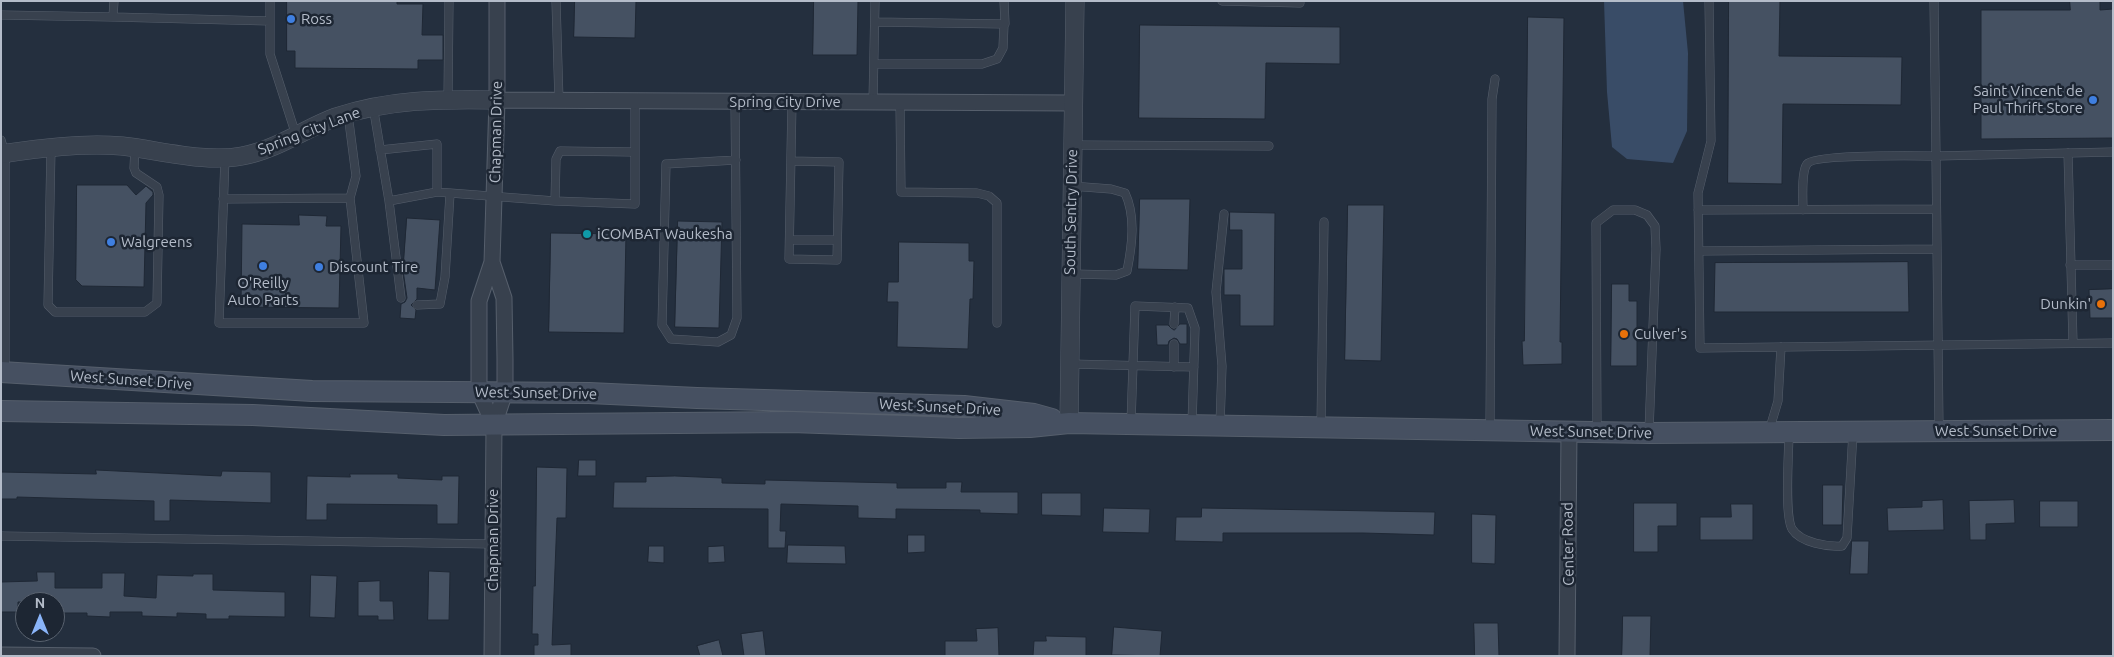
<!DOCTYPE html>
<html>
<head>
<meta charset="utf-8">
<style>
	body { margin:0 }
	#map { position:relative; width:2114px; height:657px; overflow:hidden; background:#242f3e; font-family:Ubuntu,sans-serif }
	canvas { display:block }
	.frame { position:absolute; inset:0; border:2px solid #b4bcc9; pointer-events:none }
	.north { position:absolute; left:15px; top:592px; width:50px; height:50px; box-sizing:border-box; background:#1d2633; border:1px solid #59626f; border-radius:50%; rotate:0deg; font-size:14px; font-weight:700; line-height:20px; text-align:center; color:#b4bcc9 }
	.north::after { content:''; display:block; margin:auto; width:18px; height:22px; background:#8ab4f8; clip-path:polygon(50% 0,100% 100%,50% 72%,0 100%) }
</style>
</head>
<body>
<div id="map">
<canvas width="2114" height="657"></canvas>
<div class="frame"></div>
<div class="north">N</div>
</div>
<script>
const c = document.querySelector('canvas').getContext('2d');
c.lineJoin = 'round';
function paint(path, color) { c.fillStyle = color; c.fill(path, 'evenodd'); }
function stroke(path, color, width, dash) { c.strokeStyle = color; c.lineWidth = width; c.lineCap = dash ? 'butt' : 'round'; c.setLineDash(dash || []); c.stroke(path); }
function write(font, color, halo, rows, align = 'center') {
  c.font = font + ' Ubuntu,sans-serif'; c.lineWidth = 5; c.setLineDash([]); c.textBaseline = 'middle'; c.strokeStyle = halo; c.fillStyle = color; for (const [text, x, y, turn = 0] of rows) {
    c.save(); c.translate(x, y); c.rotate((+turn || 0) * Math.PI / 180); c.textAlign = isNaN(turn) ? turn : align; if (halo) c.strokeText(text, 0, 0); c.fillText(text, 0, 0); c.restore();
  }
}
const water = new Path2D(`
	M1604,1h79l5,52 -1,78 -14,32 -46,-4 -15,-12 -5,-55z`);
const building = new Path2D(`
	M287,1h110v3h26l-1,31h21v25h-25v9l-123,-1v-17h-8z
	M575,1h61l-1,37 -61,-1z
	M814,1h44l-1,54h-44z
	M1729,1h51l-1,55 123,1 -1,48 -118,-1 -1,80 -54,-1z
	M2070,1h30v9l13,-1v129l-132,1v-129h89z
	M1528,17l36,1 -4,324h2v22l-39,1 -1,-24h2z
	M1140,25l200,2v37l-74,-1 -1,56 -126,-1z
	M77,185h50l9,10 10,-9 7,6v3l-7,8 -2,84 -62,-1 -6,-6z
	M1140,199h50l-2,71 -50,-1z
	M1348,205h36l-3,156 -36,-1z
	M1230,212l45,1 -1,113h-34v-31h-16v-26h18v-39h-12z
	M299,215l28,1 -1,10h15l-2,82 -98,-1 1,-83 57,1z
	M407,218l33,2 -5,70 -18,-2v11l-6,6 5,5 -1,9 -15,-1 1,-14 4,-2 2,-4 -4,-28z
	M678,221l44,1 -3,106 -44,-1z
	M551,233l75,1 -2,99 -75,-1z
	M899,242l70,1v18h5l-1,38h-3l-2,50 -71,-2 1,-45h-11l1,-20h10z
	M1908,262l1,50h-195l1,-49z
	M1612,284h17v17h8v65h-26z
	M2113,289v29h-23l-1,-28z
	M1180,324h7v20h-7l-3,-5 -3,-1 -5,3 -1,4h-11l-1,-20h12l3,3 3,2z
	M579,460h17v16h-18z
	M537,467l30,1 -1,50h-9l-5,127 19,-1v12h-37v-11h4v-11h-6l1,-48h2z
	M96,470l125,6 1,-5 49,1v31l-101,-3v21h-16v-20l-137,-4v2h-16v-27l95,2z
	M350,474h48v4l44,2v-4h17l-1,48h-21v-19l-110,-1v16h-21l1,-44 43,1z
	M675,476l47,2v5l43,1v-4l132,3v5h49v-6h16l-1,10h57v22l-38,-1v-3l-84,-1v10l-38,-1v-12l-77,-2 -1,27h6l-1,17h-17v-39l-155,-1 1,-26h32v-5z
	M1823,485h20l-1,40h-19z
	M1042,493h39v23l-39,-1z
	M1943,500l1,30 -56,1 -1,-23 35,-1v-6z
	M2014,500l1,23 -29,1v16h-16l-1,-39z
	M2040,501h38v26h-38z
	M1634,503h43v23h-19v26h-24z
	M1731,504h22v36h-53v-23h31z
	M1104,508l46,1 -1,24 -46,-1z
	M1202,508l233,4 -1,23 -71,-2h-140v9l-48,-1 1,-24h25z
	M1472,514l24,1 -1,49 -23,-1z
	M908,535h17v17l-17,1z
	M1852,541h17l-1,33h-18z
	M788,545l57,1 1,18 -59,-1z
	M649,546h15v17l-16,-1z
	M724,546l1,16 -17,1v-16z
	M429,571l21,1 -1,48h-21z
	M37,572h18v16h47v-15h23l-1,23 32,2 1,-23 36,1v-2h20v16l72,2v25l-56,-1v3h-23v-5l-29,-1v4l-35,-1v-4h-32v5l-23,-1v-3h-32v-11h-37v10h-17v-30l36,-1z
	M311,575l26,1 -2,42 -25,-1z
	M380,581v20h13l1,19h-16v-4h-20v-34z
	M1623,616h28l-1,40h-28z
	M1474,623h24l1,33h-24z
	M1114,627l48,4 -2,25 -48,-1z
	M998,628l1,28h-54v-15h32l-1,-12z
	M763,631l3,25h-22l-3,-22z
	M1046,636l40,1v19h-53l1,-15h12z
	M719,640l4,16h-23l-3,-10z`);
const service = new Path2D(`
	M270,1v53l26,81
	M556,1l3,100
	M1222,1l78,2
	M1709,1l2,140 -13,52 2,155 413,-5
	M1,15l112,2 1,-16
	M113,17l157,4
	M875,22l130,2 -1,-23
	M875,64h107l15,-5 6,-11 1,-24
	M448,99l1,-98
	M735,102l2,216 -6,17 -13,7 -47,-3 -9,-14 4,-161 70,-4
	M873,102l2,-101
	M900,103l1,89 76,1 12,3 8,7v120
	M373,106l16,95 48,-9 118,9 80,3v-103
	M1,140l4,14v218
	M1072,145l197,1
	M51,148l-3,157 7,7h90l12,-9 2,-108 -2,-8 -21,-14 -2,-5 1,-20
	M380,150l57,-6v48
	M2068,153l5,190
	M225,158l-6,165h145l-14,-125 6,-22 -8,-62
	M791,161l48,1 -2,98 -48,-1 3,-157
	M1071,186l40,3 14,4c11,23 7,53 2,78l-11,4 -44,-1
	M223,199l127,-1
	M389,201l12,97
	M555,201l1,-42 4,-8 74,1
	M1698,210l238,-1
	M1803,210c0,-10 -2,-38 4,-46 7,-10 111,-8 129,-8l-2,-155
	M790,240h47
	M1699,251l238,-2
	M2070,265h43
	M417,305l23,-1 5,-27 5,-83
	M1174,324l1,-17
	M1070,364l124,3
	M1174,367v-23
	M1131,423l4,-117 53,2 7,20 -3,96
	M1220,425l2,-59 -6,-74 8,-78
	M1321,426l3,-204
	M1490,429l2,-330 3,-20
	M1939,429l-3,-273 177,-4
	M1597,431l-1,-208 17,-13h22l12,5 8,11 1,23 -7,182
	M1769,431l9,-30 3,-54
	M1789,432c0,20 -5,82 3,97 9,14 36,18 50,17l5,-8 6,-106
	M1,536l492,8`);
const minor = new Path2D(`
	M497,100l576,3
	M494,425l-15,-33v-91l13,-39 5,-162v-99
	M1,655l92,1
	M492,656l2,-231 11,-33v-33l-1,-61 -12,-36
	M1567,656l2,-224`);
const tertiary = new Path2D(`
	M1,154c40,-6 80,-11 121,-8 37,4 83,17 120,10 34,-6 62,-27 94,-39 53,-18 105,-18 161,-17
	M1069,423l6,-422`);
const secondary = new Path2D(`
	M1,372l311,19 277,2 108,5 267,8 70,8 18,5
	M1,411l252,4 191,10 348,-3 167,6 71,-1 39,-4 580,10 464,-3`);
const markers = [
	[291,19,5,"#3f7fe0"],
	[2093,100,5,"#3f7fe0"],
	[587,234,5,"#0f9aa8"],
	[111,242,5,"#3f7fe0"],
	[263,266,5,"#3f7fe0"],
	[319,267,5,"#3f7fe0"],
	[2101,304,5,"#e8710a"],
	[1624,334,5,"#e8710a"]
];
const poiNames = [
	["Ross",301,19],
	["Saint Vincent de",2083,91,"right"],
	["Paul Thrift Store",2083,108,"right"],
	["iCOMBAT Waukesha",597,234],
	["Walgreens",121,242],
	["Discount Tire",329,267],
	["O'Reilly",263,283,"center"],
	["Auto Parts",263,300,"center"],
	["Dunkin'",2091,304,"right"],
	["Culver's",1634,334]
];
const streetNames = [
	["Spring City Drive",785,102],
	["Spring City Lane",309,131,-21],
	["Chapman Drive",496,132,-89],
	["South Sentry Drive",1071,212,-89],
	["West Sunset Drive",131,380,4],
	["West Sunset Drive",536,393,1],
	["West Sunset Drive",940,407,3],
	["West Sunset Drive",1996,431],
	["West Sunset Drive",1591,432,1],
	["Chapman Drive",493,540,-90],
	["Center Road",1568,544,-91]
];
paint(water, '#394c67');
paint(building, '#455162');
stroke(building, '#1f2835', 1);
stroke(service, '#565f6c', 9);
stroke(minor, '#565f6c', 17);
stroke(tertiary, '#565f6c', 19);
stroke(secondary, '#565f6c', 22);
stroke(service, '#38414e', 8);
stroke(minor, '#38414e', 15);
stroke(tertiary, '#38414e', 18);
stroke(secondary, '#465061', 20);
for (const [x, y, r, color] of markers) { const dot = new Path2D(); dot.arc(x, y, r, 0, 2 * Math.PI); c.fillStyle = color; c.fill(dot); stroke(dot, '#1d2633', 2); }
write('15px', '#b4bcc9', '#1d2633', poiNames, 'left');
write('15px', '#b4bcc9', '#1d2633', streetNames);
</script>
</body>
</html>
